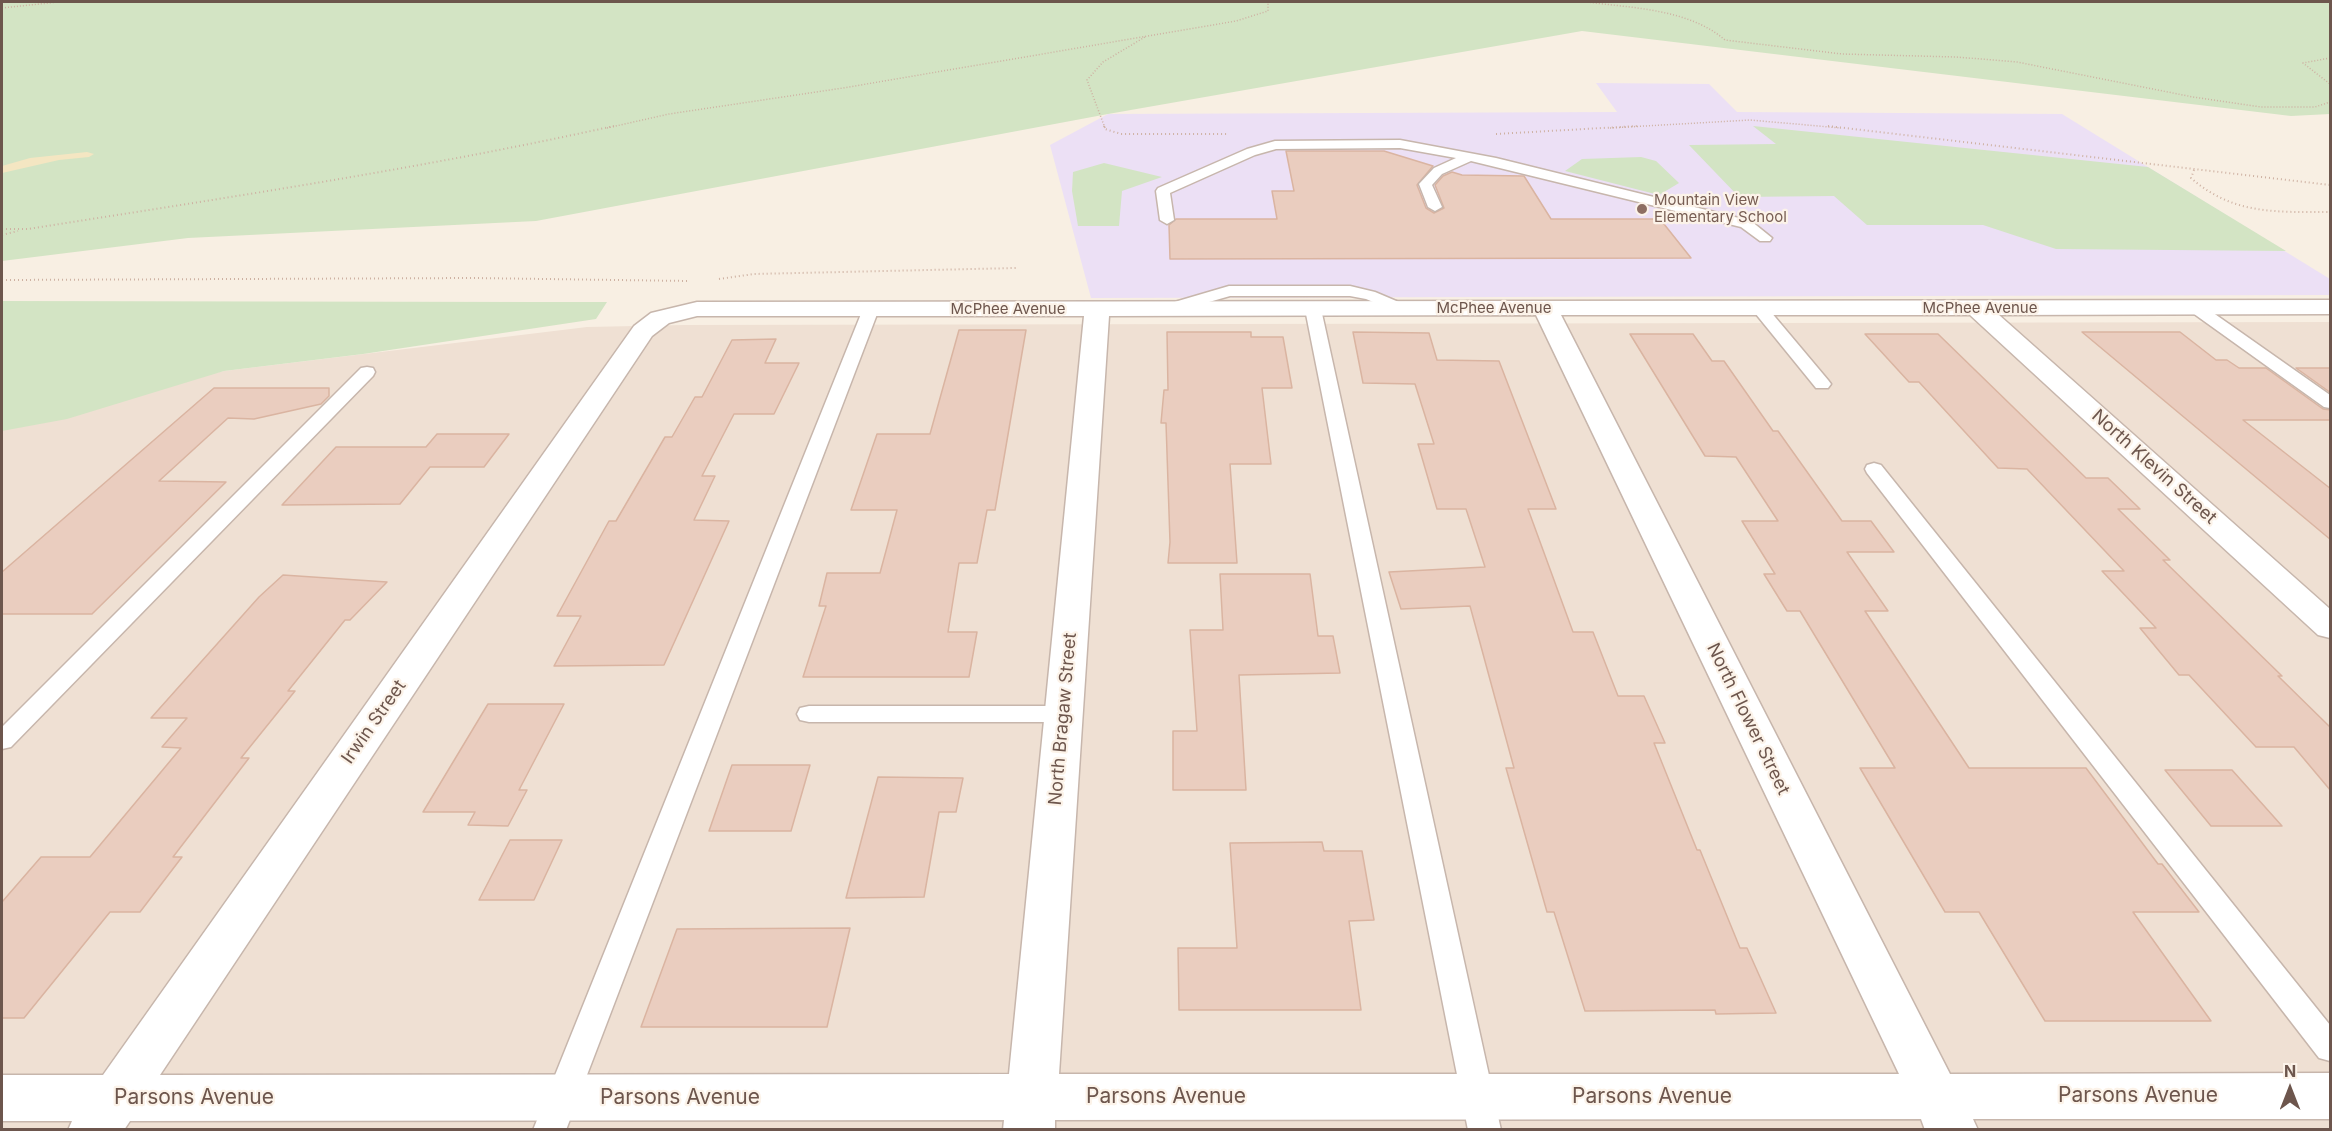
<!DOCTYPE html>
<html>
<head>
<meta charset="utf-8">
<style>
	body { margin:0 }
	#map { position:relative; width:2332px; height:1131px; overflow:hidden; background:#f8efe3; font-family:Inter,sans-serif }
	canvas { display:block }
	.frame { position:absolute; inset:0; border:3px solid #6d564d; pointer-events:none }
	.north { position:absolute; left:2260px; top:1059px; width:60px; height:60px; -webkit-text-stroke:4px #fcf3e9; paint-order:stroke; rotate:0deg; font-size:16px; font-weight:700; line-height:24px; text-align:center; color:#6d564d }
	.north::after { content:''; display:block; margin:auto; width:21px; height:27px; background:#6d564d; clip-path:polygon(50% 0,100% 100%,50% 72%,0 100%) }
</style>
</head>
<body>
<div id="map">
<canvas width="2332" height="1131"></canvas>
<div class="frame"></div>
<div class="north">N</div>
</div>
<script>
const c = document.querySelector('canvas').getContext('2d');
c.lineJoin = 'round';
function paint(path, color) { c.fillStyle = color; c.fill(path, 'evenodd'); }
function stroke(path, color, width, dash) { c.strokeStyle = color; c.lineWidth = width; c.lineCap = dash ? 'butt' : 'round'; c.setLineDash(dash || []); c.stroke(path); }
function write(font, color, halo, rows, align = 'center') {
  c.font = font + ' Inter,sans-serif'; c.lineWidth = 4.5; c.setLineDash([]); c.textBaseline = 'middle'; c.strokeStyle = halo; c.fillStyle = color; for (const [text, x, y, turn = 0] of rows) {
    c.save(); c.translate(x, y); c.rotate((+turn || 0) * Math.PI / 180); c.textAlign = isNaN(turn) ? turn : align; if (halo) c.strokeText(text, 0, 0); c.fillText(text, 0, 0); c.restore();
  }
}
const residential = new Path2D(`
	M2330,322v807h-2328v-709l222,-49 363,-44 97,-2z`);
const education = new Path2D(`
	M1596,83l113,1 28,28 325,2 268,165v16l-1239,3 -41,-153 58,-31 509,-2z`);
const green = new Path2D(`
	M2,2h2328v112l-39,2 -709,-85 -474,83 -572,107 -348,17 -186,23z
	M1753,126l395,41 138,84 -230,-2 -73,-24h-116l-33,-29 -95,1 -50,-52 87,-1z
	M1641,157l15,4 23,22 -20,12 -94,-24 17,-12z
	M1104,163l58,14 -40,14 -3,35h-41l-6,-35 1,-19z
	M2,301l531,1h74l-11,17 -233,35 -139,17 -157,48 -65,12z`);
const sand = new Path2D(`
	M87,152l7,2 -5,3 -30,3 -57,13v-7l28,-8z`);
const building = new Path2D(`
	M1286,151h98l49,15 -16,19 9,23 8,5 10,-5 -9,-23 8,-9 9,-4 10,3 62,1 27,43h109l31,39 -521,1 -1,-34 7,-6h101l-5,-28h22z
	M959,330h67l-31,180h-8l-10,53h-18l-11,69h29l-8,45h-166l23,-71h-7l8,-33h53l17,-63h-46l26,-76h53z
	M1167,332h84v5h32l9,51h-30l9,76h-41l7,99h-69l2,-21 -4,-119h-5l3,-33h4z
	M1353,332l76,1 8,27 62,1 57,148h-28l45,123h20l25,64h26l21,47h-11l43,107h3l40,98h7l29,65 -60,1 -1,-4 -130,1 -31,-99h-7l-41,-144h8l-44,-162 -69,3 -12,-37 96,-5 -19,-58h-29l-19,-65h16l-19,-60 -52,-1z
	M2082,332h98l36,28h11l12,8h27l57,41 8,1v10h-88l88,69v51z
	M1630,334h63l19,27h12l49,70h5l64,90h29l23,31h-47l41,59h-23l104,157h117l72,96h4l37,48h-66l78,109h-166l-66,-109h-34l-85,-144h35l-95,-157h-13l-23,-37h11l-33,-53h36l-42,-64 -31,-1z
	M1865,334h73l148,144h22l32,31h-22l52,51h-7l119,116h-4l53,52v63l-37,-44h-38l-67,-72h-10l-39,-47h16l-54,-57h22l-97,-102 -29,-1 -79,-86h-10z
	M776,339l-11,24h34l-25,51h-40l-32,62h13l-21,44 35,1 -65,144 -110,1 27,-50h-24l52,-95h7l49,-84h7l23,-40h7l30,-57z
	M2296,368h35v25z
	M214,388h115v8l-8,8 -67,15 -26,-1 -69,63 67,1 -134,132h-90v-42z
	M437,434h72l-25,33h-54l-30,37 -118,1 54,-58h90z
	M1220,574h90l8,62h15l7,37 -101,2 7,115h-73v-59h24l-7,-101h33z
	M283,575l104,7 -37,38h-5l-57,71h7l-54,67h8l-76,99h9l-42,55h-30l-86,106h-22v-116l39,-45h49l91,-109 -19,-1 25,-29h-36l108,-121z
	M488,704h76l-45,86h8l-19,36 -40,-1 7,-13h-52z
	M732,765h78l-19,66h-82z
	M2165,770h67l50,56h-71z
	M878,777l85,1 -7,34h-17l-15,85 -78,1z
	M510,840h52l-28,60h-55z
	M1322,842l2,9h38l12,69 -25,1 12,89h-182l-1,-62h59l-7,-105z
	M850,928l-23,99h-186l36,-98z`);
const pathFar1 = new Path2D(`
	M1587,2c45,6 102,7 138,38l117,14 114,3 61,5 176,35 68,10h54l15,-5
	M2,8l56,-6
	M2330,58l-27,5 27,21
	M607,128l62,-14 174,-26 393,-67 32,-10v-9
	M1105,128l-18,-48 16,-18 42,-25
	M1610,128l140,-8 91,8`);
const path = new Path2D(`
	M1104,126l1,3 16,5h106
	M1828,126l502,59
	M1496,134l142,-8
	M2194,170l-3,8c42,37 86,34 139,34
	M2,229h26c196,-31 392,-60 586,-103
	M2,235l16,-4
	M719,279l35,-5 262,-6
	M2,280l472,-2 214,3`);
const service = new Path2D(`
	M1400,140l96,18 255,63 21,17 -2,3h-10l-19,-14 -270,-66 -29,13 -10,11 10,22 -7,4 -7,-4 -9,-23 15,-16 22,-10 -56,-10 -124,1 -21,6 -85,38 4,27 -7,4 -7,-4 -4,-29 2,-3 89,-39 28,-8z
	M1229,286h121l25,6 33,14 2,3 -8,5 -36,-15 -16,-3h-120l-63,18 -8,-5 2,-3z
	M1759,303l6,2 63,75 3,4 -3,4h-12l-65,-80z
	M2196,303l6,2 128,90v13l-6,-1 -134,-96 -2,-3 2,-3z
	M871,304l8,5 -313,821h-33l330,-821z
	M1313,304l8,5 180,821h-33l-163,-821z
	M367,367l6,1 2,4 -2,4 -362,371 -9,2v-22l359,-359z
	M1874,463l7,2 449,560v36l-11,-3 -452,-585 -2,-4 2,-4z
	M809,706h254l9,2 3,6 -3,6 -9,2h-254l-9,-2 -3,-6 3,-6z`);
const minor = new Path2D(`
	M2330,300v14l-331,1 331,294v29l-12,-3 -348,-320h-409l389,759 380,-1v46h-357l5,11h-53l-4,-11 -866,1v10h-52l1,-10 -874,1 -6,9h-56l4,-9h-70v-46h101l531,-749 17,-13 46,-11zM1536,315l363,759h-840l50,-758zM697,316h387l-75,758 -849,1 492,-739 17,-13z`);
const markers = [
	[1642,209,6,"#8d6e63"]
];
const farEducationnames = [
	["Mountain View",1654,200],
	["Elementary School",1654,217]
];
const farStreetnames = [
	["McPhee Avenue",1494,308],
	["McPhee Avenue",1980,308],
	["McPhee Avenue",1008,309]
];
const streetNames = [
	["North Klevin Street",2154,467,42],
	["North Bragaw Street",1063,719,-85],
	["North Flower Street",1748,719,64],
	["Irwin Street",374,722,-55]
];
const nearStreetnames = [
	["Parsons Avenue",2138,1096],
	["Parsons Avenue",1166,1097],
	["Parsons Avenue",1652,1097],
	["Parsons Avenue",194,1098],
	["Parsons Avenue",680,1098]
];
paint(residential, '#efe0d3');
paint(education, '#ece0f5');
paint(green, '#d3e4c4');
paint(sand, '#f4e6c2');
paint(building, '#eacdbf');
stroke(building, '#dab4a1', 1.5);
stroke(service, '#c7b6ac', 3);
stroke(minor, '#c7b6ac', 3);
stroke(pathFar1, '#ceb1a2', 1.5, [1, 2]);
stroke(path, '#ceb1a2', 2, [1, 3]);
paint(service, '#fff');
paint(minor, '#fff');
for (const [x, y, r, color] of markers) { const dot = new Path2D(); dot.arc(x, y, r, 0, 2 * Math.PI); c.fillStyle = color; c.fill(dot); stroke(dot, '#fcf3e9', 2); }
write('15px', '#785e54', '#fcf3e9', farEducationnames, 'left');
write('15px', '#6d564d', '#fcf3e9', farStreetnames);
write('18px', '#6d564d', '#fcf3e9', streetNames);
write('21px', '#6d564d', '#fcf3e9', nearStreetnames);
</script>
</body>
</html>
